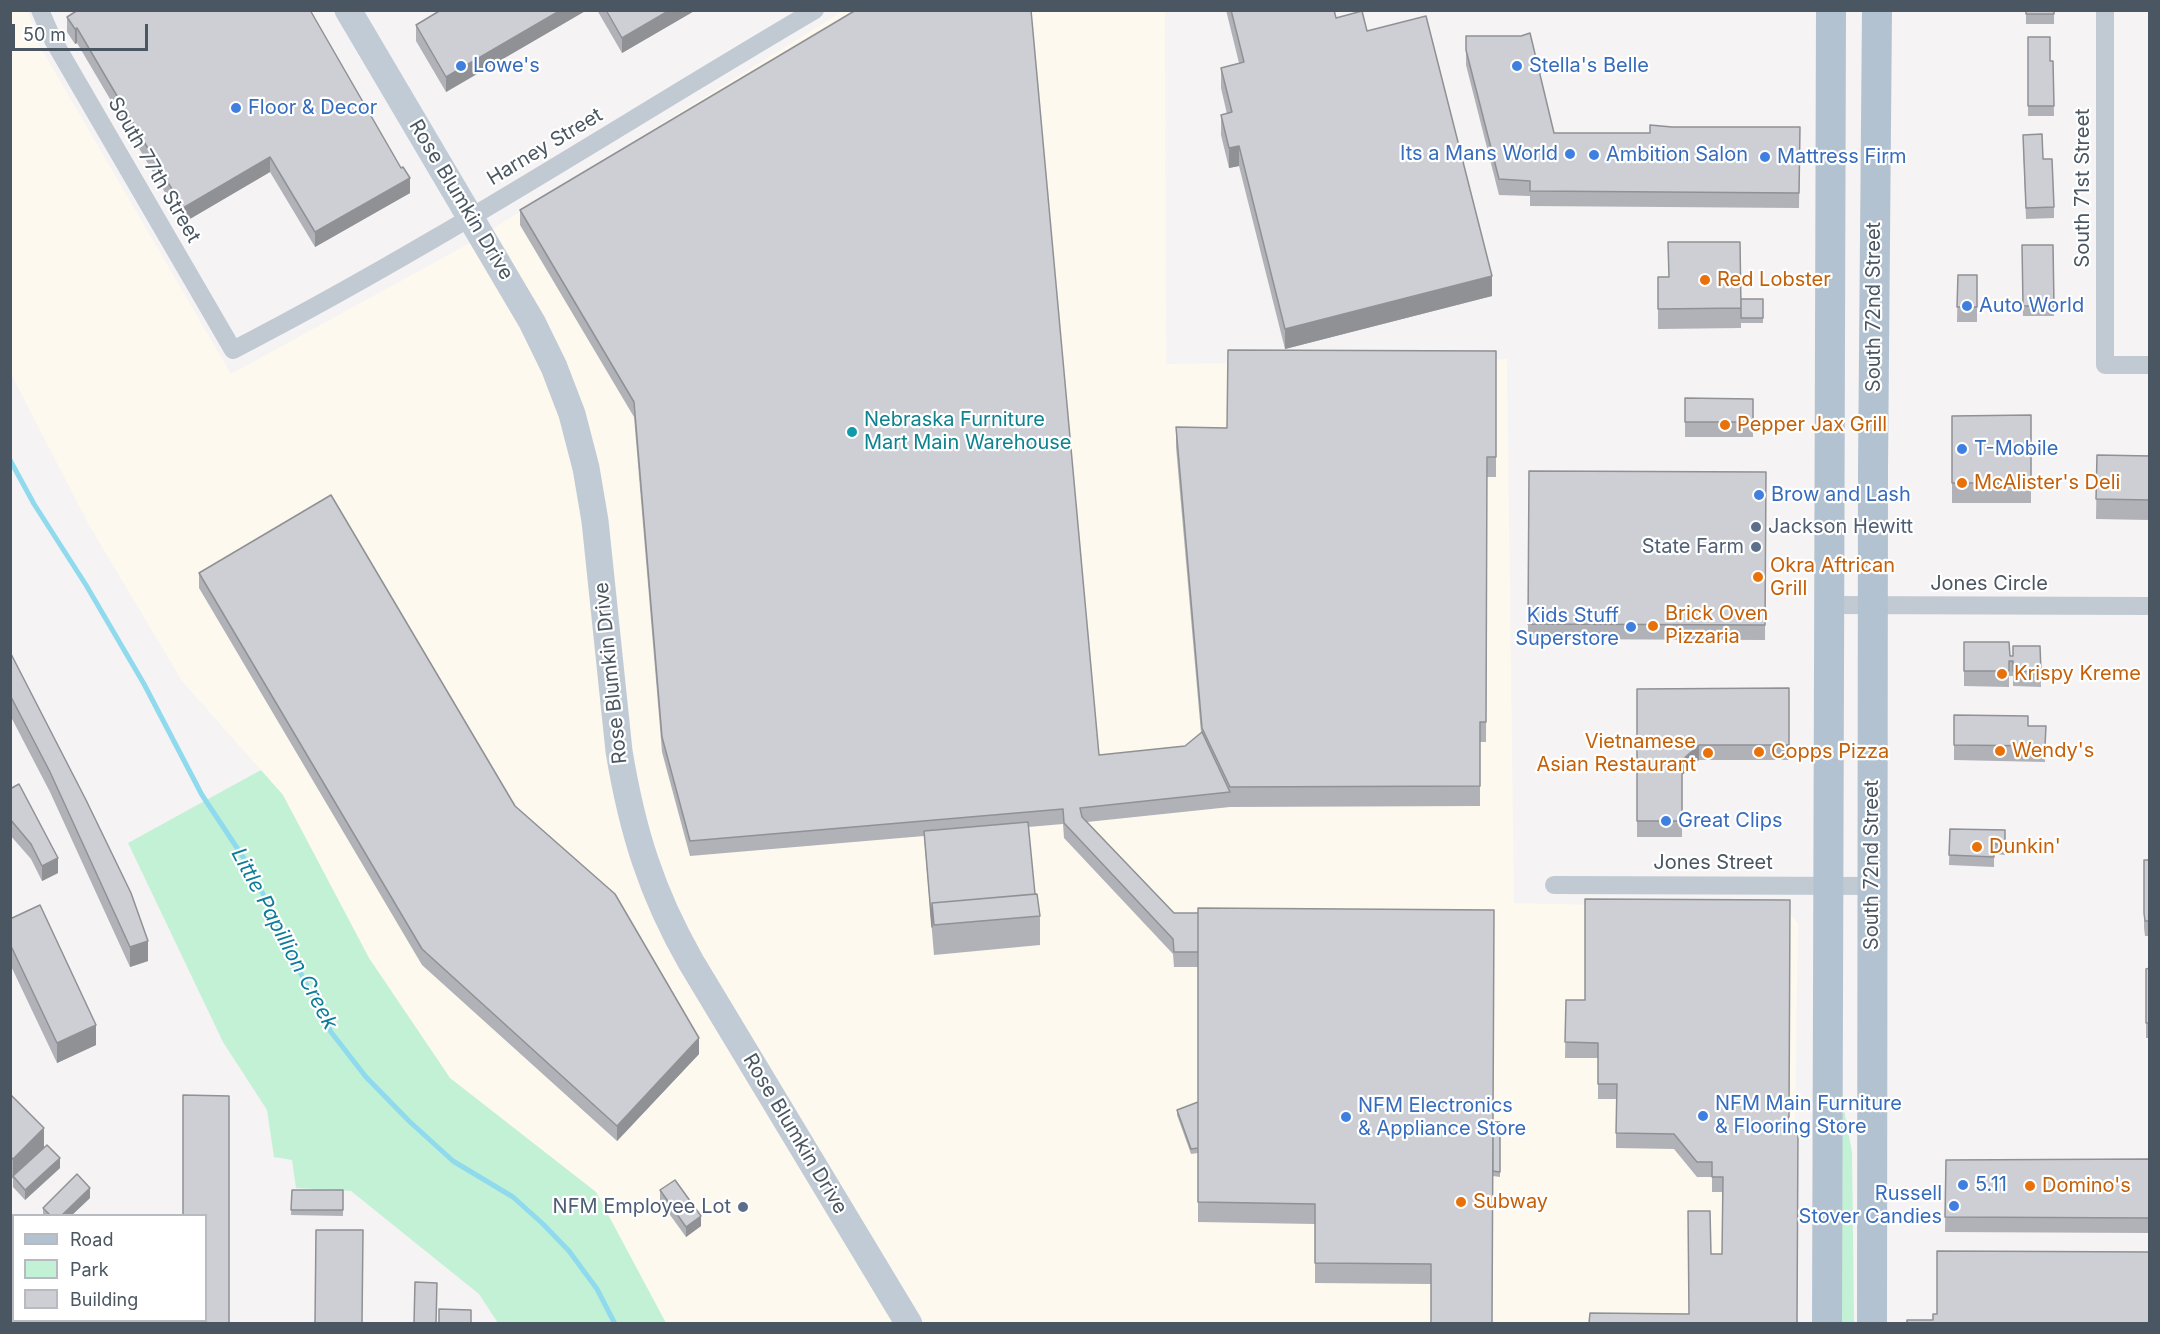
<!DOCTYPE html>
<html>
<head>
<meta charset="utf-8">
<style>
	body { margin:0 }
	#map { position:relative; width:2160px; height:1334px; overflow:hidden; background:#f5f3f3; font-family:Inter,sans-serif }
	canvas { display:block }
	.frame { position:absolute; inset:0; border:12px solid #4a5661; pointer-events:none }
	.legend { position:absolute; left:12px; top:1214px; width:195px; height:108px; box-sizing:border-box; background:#fff; border:2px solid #b7bbc0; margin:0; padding:8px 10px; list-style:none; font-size:18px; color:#4a5661 }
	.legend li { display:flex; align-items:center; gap:12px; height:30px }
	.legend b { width:30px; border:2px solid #b7bbc0 }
	.scale { position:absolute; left:12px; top:24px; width:136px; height:27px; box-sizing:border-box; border:3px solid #4a5661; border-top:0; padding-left:8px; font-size:18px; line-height:21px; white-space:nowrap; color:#4a5661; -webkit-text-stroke:4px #fff; paint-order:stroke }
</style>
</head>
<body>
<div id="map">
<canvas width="2160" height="1334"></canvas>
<div class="frame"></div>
<ul class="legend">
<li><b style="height:8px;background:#b3c2d1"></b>Road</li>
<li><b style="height:16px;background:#c3f1d5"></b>Park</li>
<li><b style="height:16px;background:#cdcfd5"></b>Building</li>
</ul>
<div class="scale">50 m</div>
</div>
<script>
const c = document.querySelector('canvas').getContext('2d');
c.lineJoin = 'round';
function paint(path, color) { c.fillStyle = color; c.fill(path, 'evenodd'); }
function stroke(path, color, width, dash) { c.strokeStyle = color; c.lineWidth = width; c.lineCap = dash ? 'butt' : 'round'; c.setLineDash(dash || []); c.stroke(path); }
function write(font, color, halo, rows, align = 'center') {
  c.font = font + ' Inter,sans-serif'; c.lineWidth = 4.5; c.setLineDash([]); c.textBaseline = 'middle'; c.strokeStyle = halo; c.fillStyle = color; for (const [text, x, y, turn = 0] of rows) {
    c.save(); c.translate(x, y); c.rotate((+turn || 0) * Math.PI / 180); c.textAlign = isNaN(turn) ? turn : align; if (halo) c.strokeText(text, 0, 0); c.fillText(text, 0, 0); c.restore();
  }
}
const commercial = new Path2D(`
	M11,11h17l10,32 193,331 237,-130 375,-233h322l1,353 341,-5 7,544 86,2 182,-2 16,21 -6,399h-1126l-70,-131 -146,-114 -81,-120 -86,-163 -101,-114 -93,-156 -78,-151z`);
const green = new Path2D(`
	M261,770l22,25 86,163 81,120 146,114 70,131h-168l-19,-29 -128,-103 -55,-3 -4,-28 -18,-3 -7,-47 -44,-68 -95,-199z
	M1842,1099l10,53 2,171 -13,1z`);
const stream = new Path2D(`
	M10,460l24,44 52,81 58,99 58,111 49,74 52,109 28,54 35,45 43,44 44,40 60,36 30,27 26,27 28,38 18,35`);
const minor = new Path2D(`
	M40,10l13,30 180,310c200,-103 388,-226 582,-340
	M2105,10v355h45
	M1828,605l322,1
	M1554,885l318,1
	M10,1279l4,3
	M51,1320l3,4`);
const secondary = new Path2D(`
	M348,10l184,312 22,45 18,47 14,54 9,53 24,230c13,79 32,141 72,211l218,362`);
const primary = new Path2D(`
	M1827,1324l4,-1314
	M1872,1324l1,-856 4,-458`);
const wall = new Path2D(`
	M441,10h146l-141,82 -30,-51v-16z
	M597,10h99l-74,43z
	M1226,10h108l2,8 31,13 125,265 -207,53 -46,-183 -10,2 -8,-33v-20l6,-1 -6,-26v-20l18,-5z
	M2026,10h28v14h-28z
	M67,17l343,176 -95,54 -45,-75 -87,51 -106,-180 -2,1 -8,-12z
	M1466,36l88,97h96l22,-6h128l-1,81 -269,-2v-10l-31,-1 -33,-130z
	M2028,37l22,24h3l1,55h-26z
	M2023,145l20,14 11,48v11l-28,1z
	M520,210l579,545 86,-9 16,-13 -25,-286v-20l51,1 269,-77v126h-9l-1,265h-6v64l-250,1 -143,15 87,91 326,214v50l-7,-1 -62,108 -116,-1v-59l-117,-2v-69l-7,1 -14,-39v-5l21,-8v-135h-24l-1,-13 -109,-116 -1,-14 -35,3 7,67 5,22v29l-106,10 -10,-119 -234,20 -28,-104 -28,-335 -114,-192z
	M2022,245h31l1,71h-31z
	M1958,275h19v47h-20z
	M1658,277l83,25 22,-3v24h-22v5l-83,1z
	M1685,398l68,1v38h-68z
	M2031,415v88h-79v-87z
	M2097,455l53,1v64l-54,-1z
	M1529,471l237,1 -1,168 -237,-1z
	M199,573l500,481 -82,87 -195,-176 -223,-377z
	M1964,642l46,14h3l27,-10 1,41 -28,-1v-10h-4v11l-45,-1z
	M10,652l138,309 -18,6 -80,-175 -40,-77z
	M1789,688v72h-90l-17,15v62h-45v-148z
	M1954,715l74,11h18l-1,36 -91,-2z
	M10,789l48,84 -16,8 -11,-22 -21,-24z
	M1950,829l55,1v25l-11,-1v13l-45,-2z
	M2144,860h6v76h-5l-1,-8z
	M1790,900l-1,224 8,199 -108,-9 22,-60h11v-62h-10v-15h-15l-23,-28 -58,-1v-49h-18v-41h-33l1,-58h19z
	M10,919l86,126 -39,18 -47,-99z
	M2150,968v70h-4v-69z
	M10,1094l34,54 16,20 -35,32 -12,-13v-8l-3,-3z
	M2150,1159v74l-205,-1 1,-72z
	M292,1190h51v26l-52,-1z
	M660,1190l41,36 -15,11 -26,-36z
	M90,1198l-18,17h-29v-7z`);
const shadedWall = new Path2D(`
	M561,10h26l-141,82v-15z
	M670,10h26l-74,43v-15z
	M77,28v15l-2,1v-15z
	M1239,146v20l-10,2v-20z
	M270,157v15l-87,51v-15z
	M410,178v15l-95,54v-15z
	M1492,276v20l-207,53v-20z
	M1699,745v15l-17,15v-15z
	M58,858v15l-16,8v-15z
	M148,941v20l-18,6v-20z
	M96,1025v20l-39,18v-20z
	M699,1038v16l-82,87v-15z
	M44,1128v20l-31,28v-17z
	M60,1158v10l-35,32v-10z
	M90,1188v10l-18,17h-10z
	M701,1216v10l-15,11v-10z`);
const building = new Path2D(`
	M78,10h232l91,158 2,-1 7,11 -95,54 -45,-75 -87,51 -106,-180 -2,1 -8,-12z
	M441,10h120l-115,67 -30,-52z
	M606,10h64l-48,28z
	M856,10h175l68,745 86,-9 17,-14 28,60 -150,16 2,9 92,96h24v39h-24l-1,-13 -109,-116 -1,-14 -373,32 -28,-104 -28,-335 -114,-192z
	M1231,10h103l2,8 26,-7 5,20 59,-15 66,260 -207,53 -46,-183 -10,2 -8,-33 11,-3 -11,-44 23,-6z
	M2026,10h28v4h-28z
	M1530,33l24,100h96v-8l22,2h128l-1,66 -269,-2v-10l-31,-2 -33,-129v-14h55z
	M2028,37h22v24h3l1,45h-26z
	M2042,134l1,25h9l2,48 -28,1 -3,-73z
	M1668,242h72l1,66 -83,1v-32h11z
	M2022,245h31l1,61h-31z
	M1958,275h19v32h-20z
	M1741,299h22v19h-22z
	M1228,350l268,1v106h-9l-1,265h-6v64l-250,1 -28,-59 -26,-301 51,1z
	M1685,398l68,1v23h-68z
	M2031,415v68h-79v-67z
	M2097,455l53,1v44l-54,-1z
	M1529,471l237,1 -1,153 -237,-1z
	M331,495l184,311 100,88 84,144 -82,88 -195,-177 -223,-376z
	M1964,642h45l1,14h3v-10h27l1,26 -28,-1v-10h-4v10h-45z
	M10,652l76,148 45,93 17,48 -18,6 -80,-175 -40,-77z
	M1789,688v57h-90l-17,15v61h-45v-132z
	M1954,715l74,1v10h18l-1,20 -91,-1z
	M19,784l39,74 -16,8 -11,-22 -21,-25v-30z
	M1028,822l7,72 -103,9v24l-8,-96z
	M1950,829l55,1v14h-11v13l-45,-2z
	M2144,860h6v61h-5l-1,-8z
	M1037,894l3,22 -106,9 -2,-22z
	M1585,899l205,1 -1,217 -7,1v6h16l-1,199h-208l1,-10 99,1 -1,-103h22l1,43h11l1,-77h-11v-15h-15l-23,-28 -58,-1 1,-49h-19v-41l-33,-1 1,-42h19z
	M40,905l56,120 -39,18 -47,-99v-25z
	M1198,908l296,2 -2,413h-61v-59l-116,-1v-59l-117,-2z
	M2150,968v55h-4v-54z
	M10,1094l34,34 -31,31 -3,-3z
	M183,1095l46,1v227h-47v-3h24v-105h-23z
	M1198,1102v46l-7,1 -14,-39z
	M1493,1122h7v50l-7,-1z
	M47,1145l13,13 -35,32 -12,-14z
	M2150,1159v59l-205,-1 1,-57z
	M77,1174l13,14 -28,27h-12l-7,-7z
	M675,1180l26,36 -15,11 -26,-37z
	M292,1190h51v20h-52z
	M316,1230h47l-1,93h-47z
	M1937,1251l213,1v71h-243v-3h26v-6h4z
	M415,1282l22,1 -1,40h-22z
	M439,1309l32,1v13h-32z`);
const markers = [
	[461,66,6,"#3f7fe0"],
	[1517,66,6,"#3f7fe0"],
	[236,108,6,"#3f7fe0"],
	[1570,154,6,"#3f7fe0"],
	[1594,155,6,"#3f7fe0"],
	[1765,157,6,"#3f7fe0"],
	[1705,280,6,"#e8710a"],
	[1967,306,6,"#3f7fe0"],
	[1725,425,6,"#e8710a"],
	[852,432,6,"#0f9aa8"],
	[1962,449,6,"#3f7fe0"],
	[1962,483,6,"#e8710a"],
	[1759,495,6,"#3f7fe0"],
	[1756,527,6,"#5c6f8a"],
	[1756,547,6,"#5c6f8a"],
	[1758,577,6,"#e8710a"],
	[1653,626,6,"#e8710a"],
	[1631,627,6,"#3f7fe0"],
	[2002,674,6,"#e8710a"],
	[2000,751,6,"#e8710a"],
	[1759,752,6,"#e8710a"],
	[1708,753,6,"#e8710a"],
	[1666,821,6,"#3f7fe0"],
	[1977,847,6,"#e8710a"],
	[1703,1116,6,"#3f7fe0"],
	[1346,1117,6,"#3f7fe0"],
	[1963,1185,6,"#3f7fe0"],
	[2030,1186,6,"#e8710a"],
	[1461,1202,6,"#e8710a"],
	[1954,1206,6,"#3f7fe0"],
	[743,1207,6,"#5c6f8a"]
];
const shopNames = [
	["Lowe's",473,66],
	["Stella's Belle",1529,66],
	["Floor & Decor",248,108],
	["Its a Mans World",1558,154,"right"],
	["Ambition Salon",1606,155],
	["Mattress Firm",1777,157],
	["Auto World",1979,306],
	["T-Mobile",1974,449],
	["Brow and Lash",1771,495],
	["Kids Stuff",1619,616,"right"],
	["Superstore",1619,639,"right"],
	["Great Clips",1678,821],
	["NFM Main Furniture",1715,1104],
	["& Flooring Store",1715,1127],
	["NFM Electronics",1358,1106],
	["& Appliance Store",1358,1129],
	["5.11",1975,1185],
	["Russell",1942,1194,"right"],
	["Stover Candies",1942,1217,"right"]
];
const streetNames = [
	["Harney Street",545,147,-31],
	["South 77th Street",154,170,60],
	["South 71st Street",2083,188,-90],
	["Rose Blumkin Drive",461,200,59],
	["South 72nd Street",1874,307,-90],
	["Jones Circle",1989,584],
	["Rose Blumkin Drive",611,673,-96],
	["Jones Street",1713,863],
	["South 72nd Street",1872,865,-90],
	["Rose Blumkin Drive",795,1134,59]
];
const foodNames = [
	["Red Lobster",1717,280],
	["Pepper Jax Grill",1737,425],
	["McAlister's Deli",1974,483],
	["Okra Aftrican",1770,566],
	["Grill",1770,589],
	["Brick Oven",1665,614],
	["Pizzaria",1665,637],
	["Krispy Kreme",2014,674],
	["Vietnamese",1696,742,"right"],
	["Asian Restaurant",1696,765,"right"],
	["Wendy's",2012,751],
	["Copps Pizza",1771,752],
	["Dunkin'",1989,847],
	["Domino's",2042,1186],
	["Subway",1473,1202]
];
const cultureNames = [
	["Nebraska Furniture",864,420],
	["Mart Main Warehouse",864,443]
];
const serviceNames = [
	["Jackson Hewitt",1768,527,"left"],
	["State Farm",1744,547],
	["NFM Employee Lot",731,1207]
];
const waterNames = [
	["Little Papillion Creek",284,939,62]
];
paint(commercial, '#fdf9ef');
paint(green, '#c3f1d5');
stroke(stream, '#90daee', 5);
stroke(minor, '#c1cad2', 18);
stroke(secondary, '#c1cbd6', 27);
stroke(primary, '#b3c2d1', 30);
paint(wall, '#b0b2b7');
paint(shadedWall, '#909195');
paint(building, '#cdcfd5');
stroke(building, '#909195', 1.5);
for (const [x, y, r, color] of markers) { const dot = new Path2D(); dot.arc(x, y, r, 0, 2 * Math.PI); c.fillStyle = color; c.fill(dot); stroke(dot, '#fff', 2); }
write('20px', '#366cbe', '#fff', shopNames, 'left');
write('20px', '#4a5661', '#fff', streetNames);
write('20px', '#c56008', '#fff', foodNames, 'left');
write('20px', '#0d838f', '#fff', cultureNames, 'left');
write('20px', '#4e5e75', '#fff', serviceNames, 'right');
write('italic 21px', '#0c7c9b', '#fff', waterNames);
</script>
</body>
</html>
